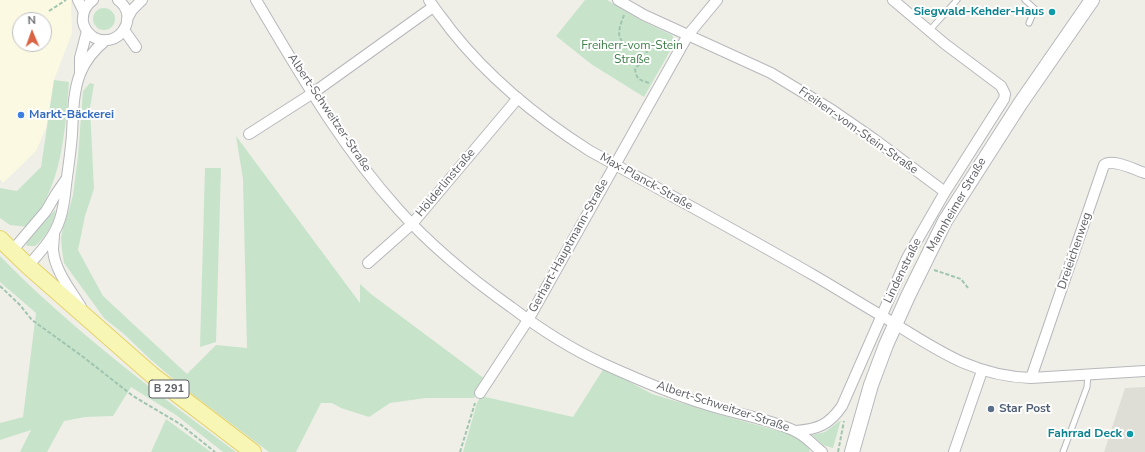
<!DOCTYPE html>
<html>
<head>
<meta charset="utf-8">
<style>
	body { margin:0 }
	#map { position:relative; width:1145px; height:452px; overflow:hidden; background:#efefe7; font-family:"Nunito Sans",sans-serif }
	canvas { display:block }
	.north { position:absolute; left:12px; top:12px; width:40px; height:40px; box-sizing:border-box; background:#fff; border:1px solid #bfc0c2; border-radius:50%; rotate:358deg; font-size:11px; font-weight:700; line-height:16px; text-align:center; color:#5f6166 }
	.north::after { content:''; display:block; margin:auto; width:14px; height:18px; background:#da6343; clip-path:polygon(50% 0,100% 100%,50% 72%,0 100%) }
</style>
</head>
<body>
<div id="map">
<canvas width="1145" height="452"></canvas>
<div class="north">N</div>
</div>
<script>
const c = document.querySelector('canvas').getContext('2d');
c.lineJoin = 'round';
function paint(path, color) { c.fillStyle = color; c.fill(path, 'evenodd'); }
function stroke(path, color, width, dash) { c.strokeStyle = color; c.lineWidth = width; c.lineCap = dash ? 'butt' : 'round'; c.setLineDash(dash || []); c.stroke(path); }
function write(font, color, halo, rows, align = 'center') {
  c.font = font + ' "Nunito Sans",sans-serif'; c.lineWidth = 4; c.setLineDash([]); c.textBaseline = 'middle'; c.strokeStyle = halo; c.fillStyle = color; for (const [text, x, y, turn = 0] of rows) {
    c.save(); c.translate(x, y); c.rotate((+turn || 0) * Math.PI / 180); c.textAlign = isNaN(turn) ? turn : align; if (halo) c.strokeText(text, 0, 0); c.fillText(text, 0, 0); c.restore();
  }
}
const commercial = new Path2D(`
	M0,0h71l1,33 -18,47 -8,48 -10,23 -33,32 -3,-4zM20,20h24v24h-24z`);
const education = new Path2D(`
	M1145,387v65h-41l21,-64z`);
const green = new Path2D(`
	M585,0h22l35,21 30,14 2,4v5l-30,53 -53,-33 -35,-28z
	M93 19a11 11 0 1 1 22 0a11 11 0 1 1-22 0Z
	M54,80l15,2c-4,52 -7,102 -40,145l-19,-2 -10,-7v-30l17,3 24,-24z
	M90,83l4,1 -4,24 4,81 -9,27 -7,34 25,46 84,78 29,-29 31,3 -4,-169 -7,-43 124,167v-19l11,10 114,85 -11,19h-48l-36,5 -21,14 -28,-9 -9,-5h-11l-25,49h-27l-85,-64 -34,-29 -25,-24 -21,-17 -40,-55 -2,-13 -1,-12 2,-10 6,-18 4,-15 5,-39 5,-65z
	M205,168h16l-5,174 -16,5z
	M55,210c2,9 -12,31 -20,36h-8l-1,-3 3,-5z
	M0,256c71,73 154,135 236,196h-13l-47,-37 -45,-28 -18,29 -28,1 -21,4 -17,31h-27l11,-22 -31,10v-17l23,-6 13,-104 -36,-31z
	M604,368l48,26 69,21 65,18 15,6 7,7 2,6h-347l14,-49 4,-7 92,21z
	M166,419l45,33h-60z
	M841,420l-8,28 -10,-3 -11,-10 13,-3z`);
const path = new Path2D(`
	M49,11l17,-11
	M624,15c-4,11 -11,26 6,30 5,1 10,0 14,1 8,11 -3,15 -9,23 2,11 3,10 14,14
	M934,270l27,9 7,9
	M0,286l20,19 12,15 50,36 51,40 47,28 35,28
	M460,452l15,-49
	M838,452l6,-31`);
const lane = new Path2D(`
	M1025,0l10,9 -6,14
	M929,31l28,-31
	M1063,452l24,-65 1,-13`);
const street = new Path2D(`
	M78,0l6,12
	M93,0c-7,5 -11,13 -10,22 1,6 5,11 10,15 25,14 48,-20 25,-37
	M256,0c43,72 85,146 142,209 33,37 72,69 113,98 29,22 60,42 93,57 33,15 67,30 101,40 30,10 62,14 90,27 11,5 18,14 27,21
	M429,0c7,11 15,20 22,30 38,48 87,88 139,121 75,41 150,82 225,125 24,14 48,29 72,43 49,30 85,57 144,59l114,-7
	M618,0l26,15 127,58 61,37 42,29 71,53
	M127,19l5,-9 10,-10
	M124,30l12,17
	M80,72v-14l7,-27
	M249,134l64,-41 120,-86
	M54,234c0,5 -1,11 -1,16 2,21 17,39 28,57
	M12,251l34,-40 10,-17 11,-16
	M368,263l44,-39 106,-126
	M28,266c13,-15 26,-28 32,-47 5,-15 5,-28 7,-42 2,-15 4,-28 5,-43 1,-19 1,-42 8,-60 5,-13 15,-25 26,-34
	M1031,378l73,-213c9,-7 31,5 41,8
	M480,393l48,-73 160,-285 29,-35
	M796,431c22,-2 33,-6 46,-25l65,-148 38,-66 59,-93 1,-5 -4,-8 -56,-42 -52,-44
	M954,452l28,-81`);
const secondary = new Path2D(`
	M852,452l19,-67 15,-40 22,-49 37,-75 75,-117 72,-104`);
const primary = new Path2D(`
	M0,239l28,27 124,109 101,77`);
const markers = [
	[1052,12,4,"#0f9aa8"],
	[21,115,4,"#3f7fe0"],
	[991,409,4,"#5c6f8a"],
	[1130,434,4,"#0f9aa8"]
];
const shields = [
	[169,389,40]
];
const shieldNames = [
	["B 291",169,389]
];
const cultureNames = [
	["Siegwald-Kehder-Haus",1044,12],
	["Fahrrad Deck",1122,434]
];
const parkNames = [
	["Freiherr-vom-Stein",632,46],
	["Straße",632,60]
];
const streetNames = [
	["Albert-Schweitzer-Straße",329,113,56],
	["Freiherr-vom-Stein-Straße",858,131,35],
	["Max-Planck-Straße",646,182,29],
	["Hölderlinstraße",446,183,-50],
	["Mannheimer Straße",957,205,-60],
	["Gerhart-Hauptmann-Straße",569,246,-61],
	["Dreieichenweg",1075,251,-71],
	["Lindenstraße",903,271,-64],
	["Albert-Schweitzer-Straße",723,407,18]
];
const shopNames = [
	["Markt-Bäckerei",29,115]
];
const serviceNames = [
	["Star Post",999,409]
];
paint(commercial, '#fbf9e1');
paint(education, '#dfded6');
paint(green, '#c7e4cb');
stroke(lane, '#b7b8bc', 7);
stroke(street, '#b7b8bc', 12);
stroke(secondary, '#b6b8bd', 16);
stroke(primary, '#e5d36b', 18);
stroke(path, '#a0c5af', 2, [4, 2]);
stroke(lane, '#fff', 5);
stroke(street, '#fff', 10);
stroke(secondary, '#fff', 14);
stroke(primary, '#f8f6b4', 16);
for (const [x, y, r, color] of markers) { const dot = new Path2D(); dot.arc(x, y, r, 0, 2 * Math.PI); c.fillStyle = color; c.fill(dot); stroke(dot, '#fff', 1.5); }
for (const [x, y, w] of shields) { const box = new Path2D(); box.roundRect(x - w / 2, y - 9, w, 18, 3); c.fillStyle = '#fff'; c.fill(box); stroke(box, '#5f6166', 1); }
write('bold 11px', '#5f6166', null, shieldNames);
write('bold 12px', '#0d838f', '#fff', cultureNames, 'right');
write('12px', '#3d7f48', '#fff', parkNames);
write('12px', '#5f6166', '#fff', streetNames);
write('bold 12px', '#366cbe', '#fff', shopNames, 'left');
write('bold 12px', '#4e5e75', '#fff', serviceNames, 'left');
</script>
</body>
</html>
